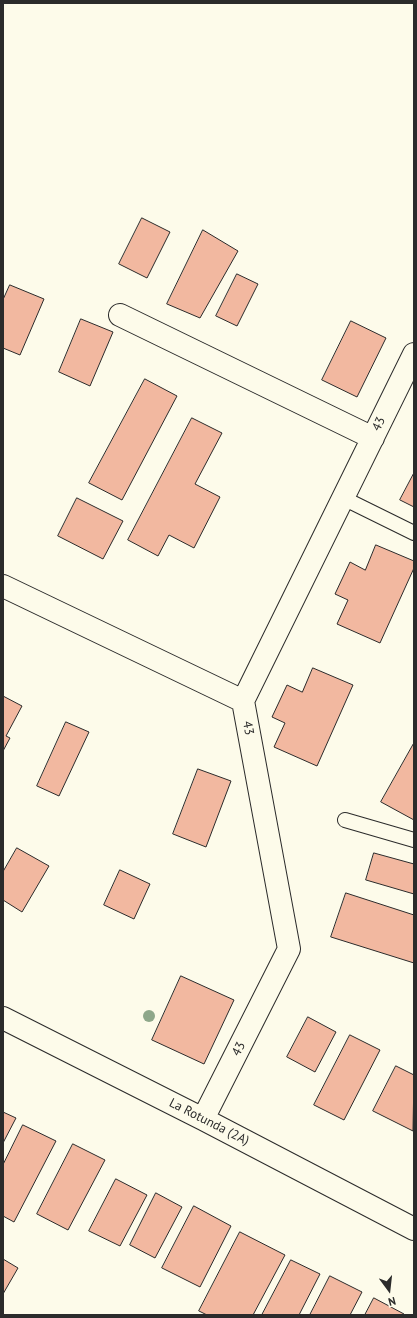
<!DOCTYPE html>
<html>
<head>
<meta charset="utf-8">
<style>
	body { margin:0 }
	#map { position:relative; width:417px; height:1318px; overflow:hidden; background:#fdfbea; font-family:"PT Sans",sans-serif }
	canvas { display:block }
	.frame { position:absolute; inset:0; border:4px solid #2b2b2b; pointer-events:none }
	.north { position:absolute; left:369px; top:1270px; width:40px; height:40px; -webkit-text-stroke:3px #fdfbea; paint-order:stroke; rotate:165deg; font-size:11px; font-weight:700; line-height:16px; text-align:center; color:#2b2b2b }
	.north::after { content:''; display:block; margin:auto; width:14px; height:18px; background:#2b2b2b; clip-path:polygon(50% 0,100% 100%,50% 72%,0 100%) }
</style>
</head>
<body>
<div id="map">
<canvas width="417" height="1318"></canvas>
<div class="frame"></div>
<div class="north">N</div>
</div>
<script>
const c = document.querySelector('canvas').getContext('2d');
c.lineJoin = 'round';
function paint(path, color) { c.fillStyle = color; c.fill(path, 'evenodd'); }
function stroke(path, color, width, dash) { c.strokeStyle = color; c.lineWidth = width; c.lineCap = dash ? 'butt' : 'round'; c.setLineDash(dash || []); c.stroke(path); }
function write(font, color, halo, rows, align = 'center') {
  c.font = font + ' "PT Sans",sans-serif'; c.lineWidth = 3; c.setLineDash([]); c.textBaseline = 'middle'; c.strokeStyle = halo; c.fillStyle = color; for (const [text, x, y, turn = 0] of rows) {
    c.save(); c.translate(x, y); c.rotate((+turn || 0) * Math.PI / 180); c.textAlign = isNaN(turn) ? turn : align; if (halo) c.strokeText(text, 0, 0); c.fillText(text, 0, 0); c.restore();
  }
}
const building = new Path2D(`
	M142,218l28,14 -23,46 -28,-14z
	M203,230l35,21 -38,67 -33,-14z
	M237,274l21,10 -21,42 -21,-10z
	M10,285l34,14 -24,56 -17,-7v-48z
	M81,319l32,13 -23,54 -31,-14z
	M351,321l35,17 -29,59 -35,-17z
	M145,379l32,17 -55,104 -33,-17z
	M192,418l30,15 -27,51 25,13 -26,51 -25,-13 -11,21 -30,-16z
	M414,473v34l-14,-7z
	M77,498l46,23 -20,38 -45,-23z
	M376,545l38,16v7l-34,75 -43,-19 11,-24 -13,-6 15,-32 15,8z
	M313,668l40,17 -36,81 -43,-19 11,-24 -13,-6 15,-32 15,7z
	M3,696l19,10 -16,30 4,2 -7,13z
	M66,722l23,10 -30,64 -22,-10z
	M414,743v77l-33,-18z
	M198,769l33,12 -25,66 -33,-13z
	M17,848l32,18 -27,46 -19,-12v-28z
	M374,853l40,11v30l-48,-14z
	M120,870l30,14 -16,35 -30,-14z
	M346,893l68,22v48l-83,-26z
	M181,976l53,24 -30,64 -52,-24z
	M308,1017l28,15 -21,40 -28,-15z
	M350,1035l30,15 -36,70 -30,-15z
	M396,1066l18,9 -1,56 -40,-20z
	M3,1112l13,6 -13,25z
	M23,1125l33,16 -42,81 -11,-6v-51z
	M73,1144l32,16 -37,70 -31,-16z
	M116,1179l31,16 -27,51 -31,-15z
	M156,1193l26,14 -27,51 -25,-13z
	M194,1206l37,20 -31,61 -38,-19z
	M240,1232l45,23 -32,60h-46l-8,-4z
	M3,1259l15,9 -15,26z
	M291,1260l29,14 -21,41h-37z
	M330,1276l32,16 -12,23h-40z
	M374,1298l30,16v1h-39z`);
const lane = new Path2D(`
	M343,498l71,35
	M345,820l69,20`);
const street = new Path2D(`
	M120,315l253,123
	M3,586l240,115
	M3,1018l200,101 211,110
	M203,1119l86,-170 -46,-248 171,-347`);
const trees = [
	[149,1016]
];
const streetNames = [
	["43",379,424,-64],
	["43",248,728,80],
	["43",239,1049,-63],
	["La Rotunda (2A)",209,1122,27]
];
paint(building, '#f2b8a0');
stroke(building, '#2b2b2b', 1);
stroke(lane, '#2b2b2b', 16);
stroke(street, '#2b2b2b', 24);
stroke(lane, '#fdfbea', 14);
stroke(street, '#fdfbea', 22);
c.fillStyle = '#8ea78a';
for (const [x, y] of trees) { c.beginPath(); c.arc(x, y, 6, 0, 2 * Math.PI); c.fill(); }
write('13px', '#2b2b2b', '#fdfbea', streetNames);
</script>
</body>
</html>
